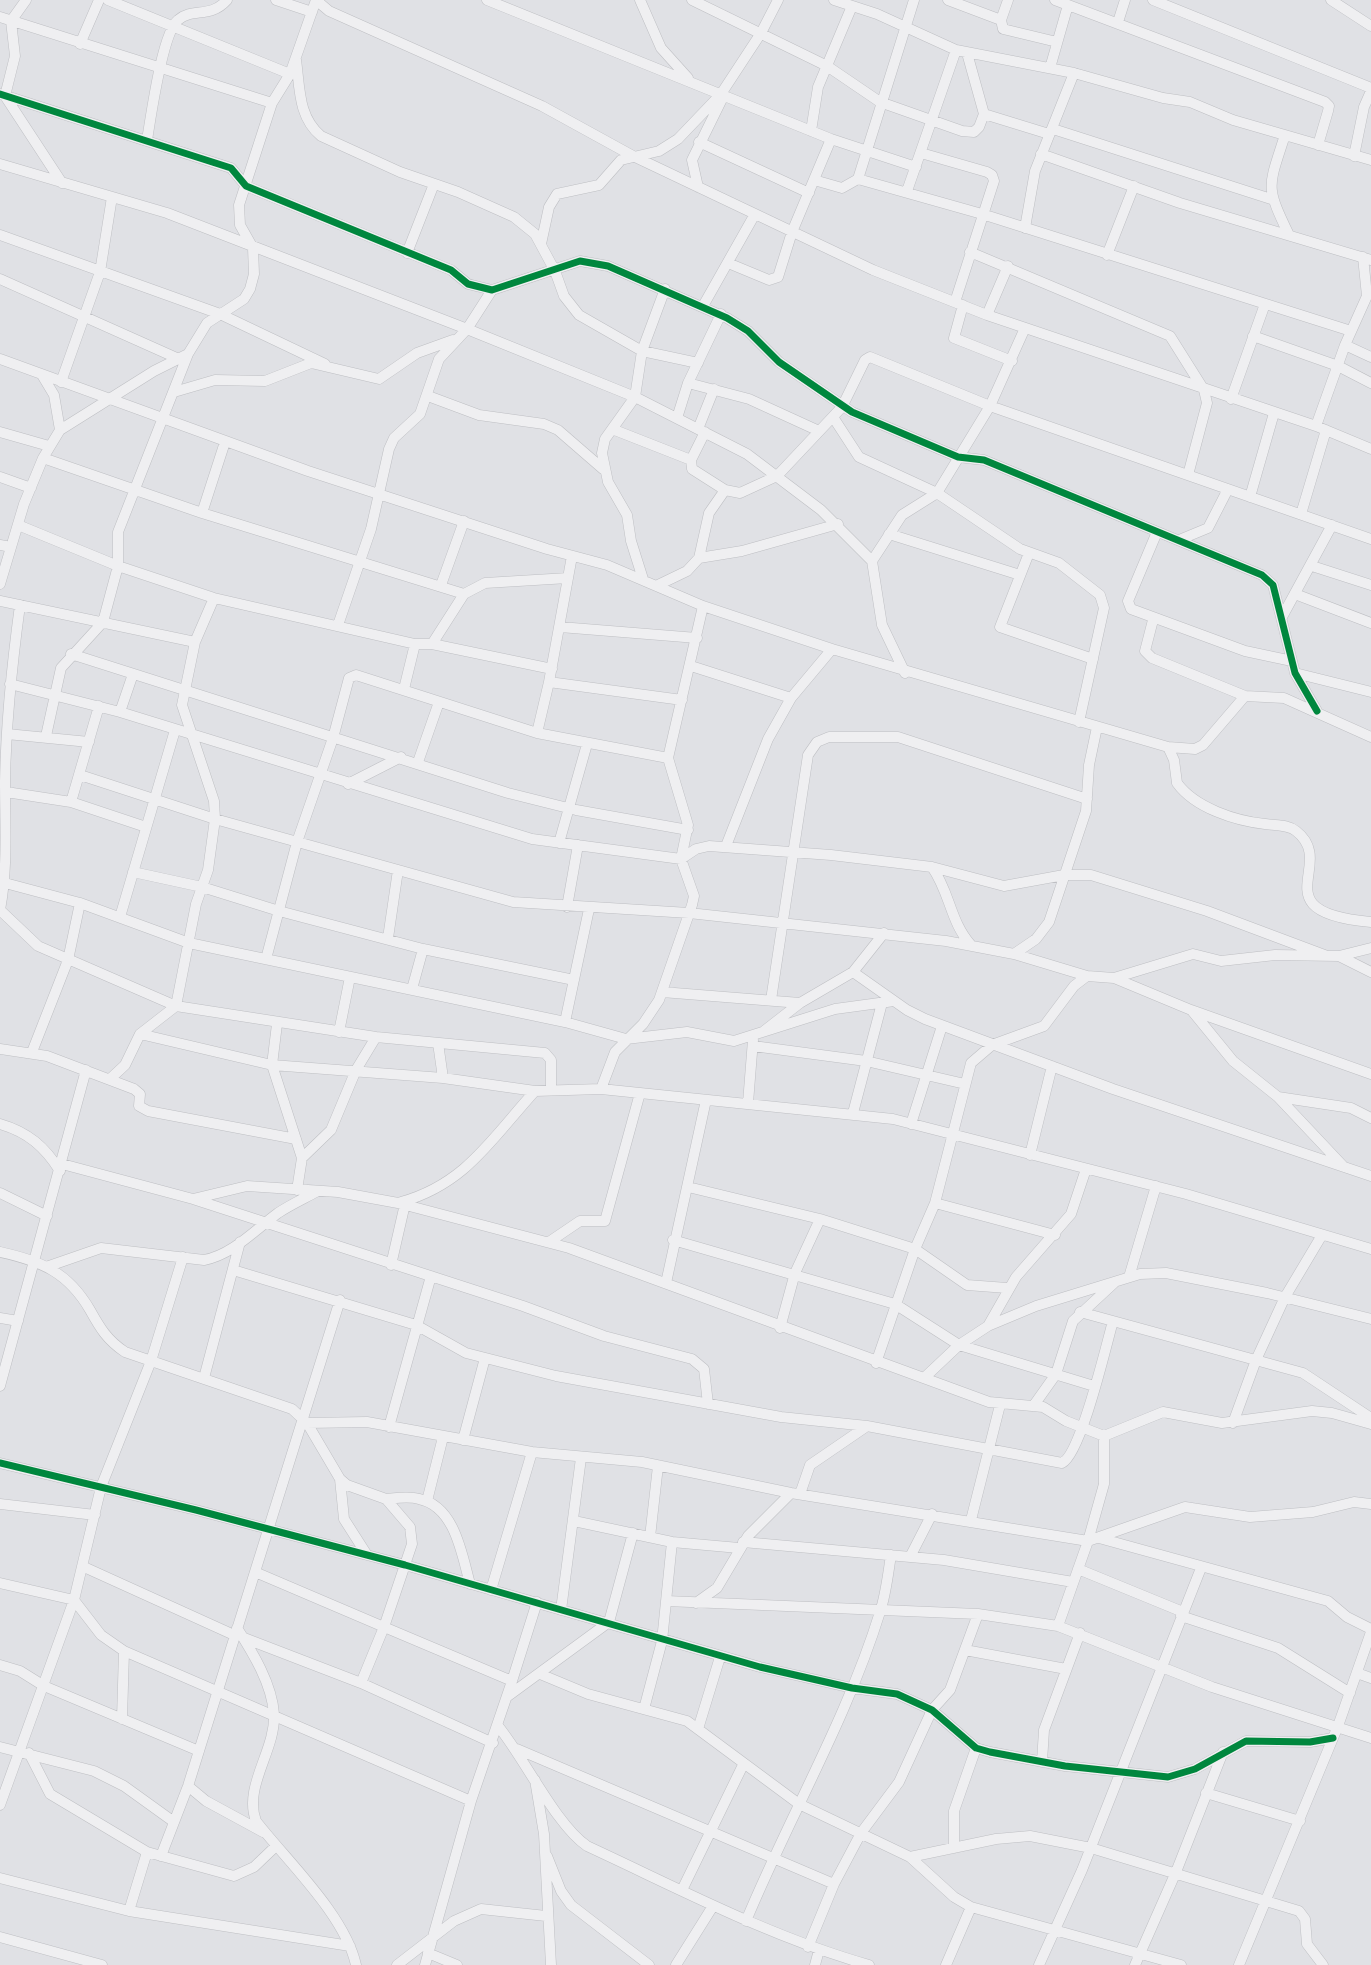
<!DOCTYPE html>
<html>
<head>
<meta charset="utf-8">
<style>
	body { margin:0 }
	canvas { display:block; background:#e0e1e5 }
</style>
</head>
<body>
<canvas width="1371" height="1965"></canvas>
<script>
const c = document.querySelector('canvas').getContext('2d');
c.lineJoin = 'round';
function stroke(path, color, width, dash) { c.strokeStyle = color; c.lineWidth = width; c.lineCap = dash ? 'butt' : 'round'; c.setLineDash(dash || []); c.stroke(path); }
const minor = new Path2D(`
	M26,0l-15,21 4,35 -10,40 57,87
	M108,0l182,74
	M276,0l36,12
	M316,0l13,11 213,95 91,50 240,114 114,45 329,111 55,23
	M487,0l344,139 85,28
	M640,0l21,48 27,30
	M692,0l135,66 53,36 82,29 12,1 5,-5 5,-13 65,20
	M834,0l43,14 79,36 118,23 89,25 27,4 43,18 138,40
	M948,0l53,20
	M1008,0l-7,20 2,9 54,13
	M1055,0l270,102 4,4 -1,5 -10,34
	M1153,0l218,88
	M1331,0l40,26
	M0,17l272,86
	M1118,22l7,-22
	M80,44l19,-44
	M967,53l17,61
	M296,60c4,28 2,57 25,76l79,36 58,20 56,25 21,17 20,37 9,25 15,19 63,36 56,12
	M1050,68l18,-63
	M0,94l231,74 15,18 205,84 17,14 24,6 88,-29 28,5 119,52 21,13 31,31 73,50 106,45 26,3 278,115 11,10 22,88 22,38
	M1053,129l218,70
	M811,131l7,-44 34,-81
	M1285,135c-17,53 -20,50 4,100
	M147,140c4,-23 15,-107 31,-120 15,-13 32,-1 49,-20
	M699,142l110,51
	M921,153l66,19 5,3 2,6 -39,121
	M1041,154l139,49 191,57
	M1354,156l10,-49 7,-16
	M0,164l167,49 300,116 168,68 112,57 74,56 51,51 10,64 23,48
	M858,179l124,35 369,117
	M814,180l28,8 16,-9 56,-179
	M698,187l-6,-27 32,-65
	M907,191l49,-141
	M1025,228l10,-57 39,-98
	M0,235l220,79 105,50
	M541,244l8,-37 8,-13 42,-9 22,-25 38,-9 19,-12 43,-45 40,-61 17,-33
	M970,252l200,84 34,54 3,13 -19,72
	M407,253l27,-69
	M1107,255l27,-69
	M728,263l41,17 9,-3 14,-45 39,-93
	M0,279l179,80
	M963,305l-9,33 58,23
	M703,306l52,-92
	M987,315l21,-49
	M1253,336l85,30 33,17
	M1345,345l26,12
	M0,359l308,112 239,78 60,16 96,41 129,43 336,98 27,2 8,-4 42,-49
	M42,375l12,20 6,35
	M61,382l39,-110 12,-75
	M688,383l61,16 70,32
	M174,392l41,-12 50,1 46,-18 68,16 38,-26 36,-13
	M428,396l51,19 65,9 14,6 45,39
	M1231,399l34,-95
	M833,417l26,40 78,36 83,56 39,14 41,32 4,13 -25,114
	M677,418l11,-35 33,-69
	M1316,426l29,-81 22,-49 -4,-39
	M612,429l79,31
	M698,429l16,-40
	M0,432l49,14
	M705,432l-14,28 1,9 33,21 15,3 37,-17 65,-69 23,-47 5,-3 120,49 381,133
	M43,458l159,55 262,81
	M0,477l31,11
	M1250,497l24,-84
	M202,513l23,-71
	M1301,514l25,-84
	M18,525l100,41 96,32 201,46h17l120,25
	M1157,532l-29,69 3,8 114,42 47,10
	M889,534l131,41
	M1179,540l29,-12 20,-39
	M0,545l11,2
	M1029,553l-29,74 93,32
	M699,558l43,-7 96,-27
	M872,561l30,-46 35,-22 53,-87 35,-78
	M1312,566l59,19
	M643,579l-12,-38 -4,-26 -19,-33 -6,-29 3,-14 30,-42 7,-46 23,-62
	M0,584l24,-80 19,-46 17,-28 94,-59 34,-17
	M441,585l23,-64
	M658,585l29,-14 12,-13 10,-45 16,-23
	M1295,594l76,29
	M0,601l195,41
	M1282,617l50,-92
	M1153,620l-8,31 7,7 93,38 39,2 87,39
	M338,625l33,-96 18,-80 5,-11 26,-24 19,-55 28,-30 25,-39
	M560,627l137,11
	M432,644l32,-50 21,-11 83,-5
	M71,654l437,139 68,17 112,20
	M691,666l100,32
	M1295,673l76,19
	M549,682l133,18
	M10,684l110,28 412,127 149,20 15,-10 13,-3 122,9 101,12 72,19 60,-11h27l116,36 120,45
	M404,689l11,-45
	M120,712l13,-38
	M537,733l12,-51 23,-126
	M7,734l82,8
	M46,736l15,-68 42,-46 15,-56v-34l70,-178 19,-31 37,-24 6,-10 4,-15 -1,-26 -13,-23 -1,-20 33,-102 18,-29 26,-74
	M1168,747l6,13 3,23c18,25 59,38 88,41 11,2 22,0 31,7 43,33 -38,81 75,91
	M418,762l21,-60
	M80,775l135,44 298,83 176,11 257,28 68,13 73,22 27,2 77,32 180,64
	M348,784l53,-27
	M6,792l65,10 75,25
	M71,802l28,-96
	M559,843l28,-99
	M726,846l42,-107 23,-41 41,-49
	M932,867c18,25 18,55 39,78
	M133,872l69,15 77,24 144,38 151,31
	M5,883l75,20 109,40 376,79 61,17 61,-7 47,9 101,-32 59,-8
	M567,907l11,-62
	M0,910l38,36 138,60 200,31 169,16 6,7v28
	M0,910c8,-43 5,-85 5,-129 1,-59 7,-117 15,-176
	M120,917l55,-187
	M388,938l10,-68
	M1014,954l22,-15 13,-17 37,-111 3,-46 8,-38
	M1339,956l32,16
	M266,959l31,-117 36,-104 16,-60 7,-3 181,58 131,25
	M853,972l54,38 18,9 188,70 258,87
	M1114,978l79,-24 28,7 54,-6 64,1 32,-8
	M412,989l11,-40
	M662,992l138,11
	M771,1000l37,-245 9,-13 12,-5h69l189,62
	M1193,1012l40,49 45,36 65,69
	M565,1022l24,-113
	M277,1024l-5,41 30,93 -5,32
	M764,1031l36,-28 53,-31 31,-39
	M339,1032l11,-55
	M140,1034l132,31 171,13 92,13 66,-2 292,30 293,75 185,55
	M438,1043l5,35
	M753,1046l113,15 99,23
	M0,1049l47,7 87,33 6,5 -1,12 9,5 148,28
	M32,1052l36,-92 12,-57
	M110,1079l15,-14 15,-31 36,-28 20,-102 12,-34 7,-51 -1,-18 -32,-96 13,-63 19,-44
	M601,1089l14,-37 28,-28 16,-24 33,-95 2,-9 -13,-37 7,-34 -20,-67 35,-152
	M1278,1097l73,11 20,10
	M748,1103l5,-63
	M853,1113l29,-110
	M0,1124c28,8 45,23 60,47
	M911,1124l31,-98
	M1030,1155l22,-89
	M302,1158l29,-28 25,-60 20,-33
	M62,1164l131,35 330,107 81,30 88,23 12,10 4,35
	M688,1187l132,32 95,30 52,36 40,3
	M0,1193l47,23
	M193,1199l54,-13 91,6 60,11 171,45 420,154 54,5 23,14 38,15 59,-24 59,11 90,-12 20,2 39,11
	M401,1202c65,-18 91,-64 134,-111
	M935,1203l120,32
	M673,1240l222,64 64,41 135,41
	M549,1242l31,-21h25l35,-128
	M0,1252c41,9 68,20 90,58 10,18 17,30 35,42l167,57 15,14 33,56 7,6 39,14 24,28 2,17 -28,83 128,54 -41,120 -46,164
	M391,1265l14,-61
	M49,1266l52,-18 103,12c28,-5 51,-30 74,-47 12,-8 25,-14 38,-21
	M233,1270l183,55 50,28 90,23 225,41 86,9 195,37c19,-9 44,-117 51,-142
	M1129,1277l27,-91
	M666,1283l40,-183
	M1080,1312l223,61 68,45
	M0,1318l18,3
	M988,1326l28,-49 55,-63 15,-45
	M780,1328l15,-55 25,-54
	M876,1363l39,-114 20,-46 36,-140 21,-18 52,-19 30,-40 13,-10
	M204,1378l36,-136
	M924,1378l35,-33 29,-19 48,-20 104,-32 26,-1 101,20 104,26
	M0,1386l86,-316
	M1034,1405l22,-31 17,-53 41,-38
	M307,1423l60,-1 165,30 110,10 149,31 297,48 97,-34 65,10 63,-5 41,-10 17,2
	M1233,1423l23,-63 29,-63 37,-62
	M389,1427l42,-151
	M463,1440l22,-82
	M0,1463l196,47 209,55 355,102 92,21 45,6 35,16 44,38 14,4 75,14 103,11 27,-8 51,-28 64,1 23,-4
	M340,1479l4,40 23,36
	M800,1494l10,-29 57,-39
	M386,1499c11,-1 23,-3 33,0 36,7 43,56 51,85
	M427,1501l16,-64
	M0,1504l95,11
	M971,1520l29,-115
	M574,1521l98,21 67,6
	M650,1537l8,-71
	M1099,1538l229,63 19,16 24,12
	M743,1542l201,18 129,22
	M910,1557l22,-43
	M84,1567l150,68
	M1078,1569l105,43
	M255,1572l129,55 -23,56
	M0,1583l74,17 27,35 23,16 347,150
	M491,1590l41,-138
	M666,1601l312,13 80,12 154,61 159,51
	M696,1603l21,-15 31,-52 43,-43
	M561,1610l20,-152
	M1181,1616l97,32 72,45
	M1058,1626l30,-85 16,-57v-48
	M237,1628c16,25 35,56 37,86 2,36 -31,72 -18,107 31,40 89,94 100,144
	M244,1638l117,45 132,60
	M965,1650l101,19
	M0,1665l20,6 24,15 155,65
	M1357,1673l14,5
	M540,1674l48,20 99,27 112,83 111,53 44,40 17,10 210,58
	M512,1681l25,-79
	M508,1696l101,-74 24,-89
	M644,1709l18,-68 10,-99
	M122,1719l2,-68
	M498,1726c27,33 58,99 89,120 93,43 183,91 282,119
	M698,1729l22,-72
	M0,1747l94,24 30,15 50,36
	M517,1749l317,135
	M29,1753l21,41 97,58 87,24 20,-9 22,-21
	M1042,1762l2,-32 36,-97
	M535,1780l9,54 7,131
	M188,1786l18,15 57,31
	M1206,1793l94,28
	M0,1805l74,-205 27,-113 50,-126 32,-104
	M954,1848v-37l22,-63
	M161,1856l27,-70 152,-486
	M547,1856l14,35 10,14 78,60
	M910,1857l86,-18 34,-3 61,12 208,63 6,8 2,25 16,21
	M0,1878l129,33 221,35
	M682,1890l61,-125
	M129,1911l18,-59
	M746,1921c43,-104 101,-202 134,-309 6,-18 8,-38 11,-57
	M0,1937l102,28
	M808,1947l26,-63 27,-51 38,-51 33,-72 18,-20 28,-76
	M428,1953l29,12
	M397,1965l57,-44 27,-12 65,7
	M676,1965l37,-59
	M815,1965l4,-15
	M946,1965l25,-58
	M1039,1965l43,-95 119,-302
	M1135,1965l41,-93 47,-120
	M1239,1965l99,-239 33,-94`);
const cycleway = new Path2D(`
	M0,94l231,74 15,18 205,84 17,14 24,6 88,-29 28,5 119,52 21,13 31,31 73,50 106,45 26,3 278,115 11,10 22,88 22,38
	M0,1463l196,47 209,55 355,102 92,21 45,6 35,16 44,38 14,4 75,14 103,11 27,-8 51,-28 64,1 23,-4`);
stroke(minor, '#bebfc3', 11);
stroke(minor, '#efeff1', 10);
stroke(cycleway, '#00873e', 7);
</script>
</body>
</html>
